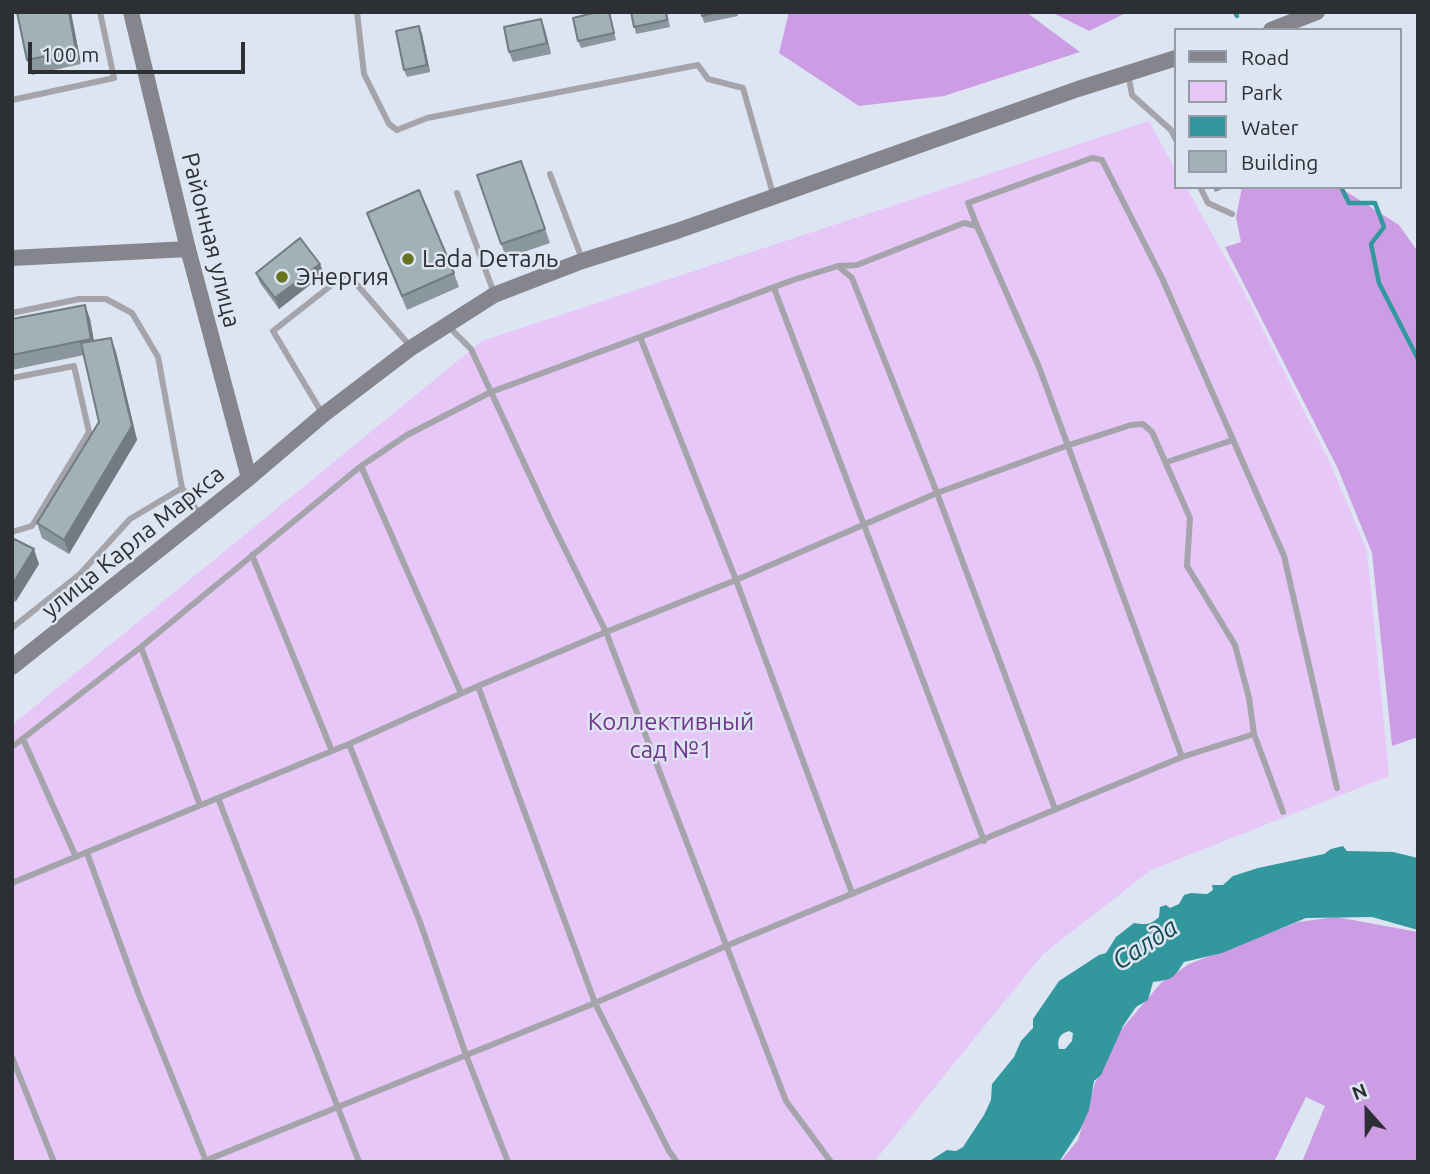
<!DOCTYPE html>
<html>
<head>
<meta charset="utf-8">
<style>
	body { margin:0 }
	#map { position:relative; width:1430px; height:1174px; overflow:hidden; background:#dde5f2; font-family:Ubuntu,sans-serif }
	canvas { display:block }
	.frame { position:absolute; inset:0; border:14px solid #2c2f33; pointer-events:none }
	.legend { position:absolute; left:1174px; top:28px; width:228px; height:161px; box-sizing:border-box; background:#dde5f2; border:2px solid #969ca6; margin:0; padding:9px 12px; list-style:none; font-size:21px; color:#2c2f33 }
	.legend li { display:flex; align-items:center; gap:14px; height:35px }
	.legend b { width:35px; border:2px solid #969ca6 }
	.north { position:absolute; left:1332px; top:1076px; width:70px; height:70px; -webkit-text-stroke:5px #dde5f2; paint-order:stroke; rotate:339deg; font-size:19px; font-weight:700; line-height:28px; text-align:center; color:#2c2f33 }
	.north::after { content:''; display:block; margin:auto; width:24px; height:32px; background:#2c2f33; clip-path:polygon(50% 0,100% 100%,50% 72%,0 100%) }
	.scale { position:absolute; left:28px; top:42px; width:217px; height:32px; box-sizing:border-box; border:4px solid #2c2f33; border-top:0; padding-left:9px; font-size:21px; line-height:24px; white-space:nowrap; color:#2c2f33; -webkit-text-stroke:5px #dde5f2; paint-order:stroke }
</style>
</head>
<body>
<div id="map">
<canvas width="1430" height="1174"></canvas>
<div class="frame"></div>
<ul class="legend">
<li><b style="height:9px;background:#85858d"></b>Road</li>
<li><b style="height:19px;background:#e7c6f8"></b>Park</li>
<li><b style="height:19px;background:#33979e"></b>Water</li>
<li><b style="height:19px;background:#a2b0b8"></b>Building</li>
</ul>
<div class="north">N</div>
<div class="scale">100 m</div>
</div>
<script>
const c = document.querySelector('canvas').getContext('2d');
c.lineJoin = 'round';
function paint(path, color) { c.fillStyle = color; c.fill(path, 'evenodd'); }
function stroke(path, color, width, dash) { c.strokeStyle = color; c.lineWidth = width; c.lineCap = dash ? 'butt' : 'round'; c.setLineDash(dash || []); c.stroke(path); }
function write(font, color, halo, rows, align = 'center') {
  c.font = font + ' Ubuntu,sans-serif'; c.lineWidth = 5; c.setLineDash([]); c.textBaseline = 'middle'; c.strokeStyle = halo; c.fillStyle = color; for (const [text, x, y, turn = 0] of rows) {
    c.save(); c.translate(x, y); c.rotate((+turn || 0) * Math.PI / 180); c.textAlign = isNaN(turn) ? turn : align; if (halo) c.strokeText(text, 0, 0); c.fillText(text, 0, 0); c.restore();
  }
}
const green = new Path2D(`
	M1149,121l27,50v16h10l55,99 90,179 36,86 22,225 -238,94 -108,84 -169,208h-862v-437l470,-384z`);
const forest = new Path2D(`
	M789,12h237l54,40 -136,44 -85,10 -80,-53z
	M1051,12h77l-39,19z
	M1242,187h97l60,38 19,27v485l-26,9 -20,-193 -34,-84 -113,-222 16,-5 -5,-25z
	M1336,917l82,15v230h-116l23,-56 -19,-9 -32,65h-214l18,-22 17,-57 25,-52 41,-48 28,-19 109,-42z`);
const water = new Path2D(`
	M1343,846l4,5 46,1 25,6v72l-46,-13 -66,1 -84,35 -38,9c-10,16 -12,18 -31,20l-5,18 -12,7 -13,19 -22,49 -7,6 -5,29 -9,20 -21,32h-131l19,-12 9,1 7,-4 21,-32 7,-15 1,-16 22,-27 7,-16 12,-13v-9l26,-38 40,-26 7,-2 10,-16 18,-14c11,2 17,2 25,-6l1,-10 6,-2 4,3 9,-4 5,-9 7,-2 16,1 6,-4 -1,-5h11l10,-9 25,-8 66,-14 7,-5zM1069,1031l4,2 -1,8 -7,8h-6c-2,-10 0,-15 10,-18z`);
const stream = new Path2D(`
	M1235,12l2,4
	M1341,187l8,16h26l9,24 -13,17 8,39 39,76`);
const lane = new Path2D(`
	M357,12l7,62 25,50 8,6 30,-12 271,-53 10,14 35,9 30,106
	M1128,73l4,22 39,35 5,10
	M12,100l102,-22 -14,-66
	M550,174l32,85
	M1200,187l8,16 24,11
	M457,193l37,100
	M977,226l-9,-23 124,-45 10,2 60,118 122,278 53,232
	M839,266l18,-1 107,-42 13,3 62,141 143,390
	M774,288l210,553
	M12,313l67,-14h27l26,14 26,44 24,131 18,27
	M449,327l22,22 80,172 55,111 180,469 45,61
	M640,337l153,-57 45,-14 14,12 85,215 118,316
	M12,378l62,-12 15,66 -57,94 -20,6
	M322,413l-49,-82 74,-58 63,73
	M1167,462l66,-22
	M361,466l100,227
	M252,555l80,196
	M12,628l68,-54 50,-55 52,-31
	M141,647l59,158
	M478,686l117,317 74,148 8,11
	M23,739l53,118
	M349,744l71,178 46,133 42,107
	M12,747l129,-100 220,-181 46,-31 84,-43 149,-55 96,243 116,313
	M218,798l141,364
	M87,853l52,142 67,166
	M12,883l337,-139 129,-58 128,-54 130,-52 201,-87 129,-47 65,-21 12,-1 9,8 38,86 -3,48 48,79 14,53 5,36 29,78
	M12,1057l42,105
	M202,1162l393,-159 131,-57 456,-189 72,-23`);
const secondary = new Path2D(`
	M131,12l57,237 61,229
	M1271,30l46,-18
	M12,258l176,-9
	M12,667l237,-189 74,-63 88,-67 83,-53 88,-34 95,-30 401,-142 98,-31`);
const wall = new Path2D(`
	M71,12l10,52 -49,11 -5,-15z
	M609,12l7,28 -35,8 -3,-7z
	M631,12h36l3,15 -34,7z
	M701,12h36l1,4 -34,7z
	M541,19l4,11 6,24 -38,8 -4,-10z
	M422,34l8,38 -23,5 -3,-7z
	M521,161l29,82 -44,15 -29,-83z
	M1213,187h14l-12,5z
	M367,213l87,60 5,14 -52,23z
	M256,273l68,1 -45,35 -19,-26z
	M85,305l5,14 4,22 22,11 21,88 -68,114 -27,-16 -5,-15 62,-101 -15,-67 -72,15v-51z
	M12,538l27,26 -23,37 -4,2z`);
const shadedWall = new Path2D(`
	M69,12h2l10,52 -5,-14z
	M541,19l4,11 6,24 -4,-11z
	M419,26l3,8 8,38 -3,-7z
	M320,264l4,10 -45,35 -4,-11z
	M85,305l5,14 6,34 -5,-14z
	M111,338l5,14 21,88 -68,114 -5,-14 68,-114z
	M34,549l5,15 -23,37 -4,-11v-5z`);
const building = new Path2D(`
	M17,12h52l7,38 -49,10z
	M597,12h12l5,21 -36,8 -5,-23z
	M631,12h35l1,8 -33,7z
	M701,12h18l-17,4z
	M541,19l6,24 -38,9 -5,-25z
	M419,26l8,39 -23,5 -8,-39z
	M521,161l24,68 -44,15 -24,-69z
	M419,190l35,83 -52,23 -35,-83z
	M300,238l20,26 -45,34 -19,-25z
	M85,305l6,34 -79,16v-36z
	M111,338l21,88 -68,114 -27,-17 62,-101 -18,-79z
	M12,538l22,11 -22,36z`);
const markers = [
	[408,259,7,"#67731f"],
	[282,277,7,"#67731f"]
];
const streetNames = [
	["Районная улица",211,240,76],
	["улица Карла Маркса",133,542,-39]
];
const poiNames = [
	["Lada Dеталь",422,259],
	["Энергия",296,277]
];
const parkNames = [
	["Коллективный",671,722],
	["сад №1",671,750]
];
const waterNames = [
	["Салда",1145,944,-33]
];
paint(green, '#e7c6f8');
paint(forest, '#cc9ce4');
paint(water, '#33979e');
stroke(stream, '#33979e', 4.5);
stroke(lane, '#a4a4aa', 6);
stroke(secondary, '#85858d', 16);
paint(wall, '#8b979e');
paint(shadedWall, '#717b81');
paint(building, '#a2b0b8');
stroke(building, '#717b81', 2);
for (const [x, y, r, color] of markers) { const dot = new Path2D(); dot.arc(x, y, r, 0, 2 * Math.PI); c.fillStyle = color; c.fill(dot); stroke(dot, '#dde5f2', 2.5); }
write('24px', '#2c2f33', '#dde5f2', streetNames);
write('24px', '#2c2f33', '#dde5f2', poiNames, 'left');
write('24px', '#71368b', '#dde5f2', parkNames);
write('italic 26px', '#114b4f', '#dde5f2', waterNames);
</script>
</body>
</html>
